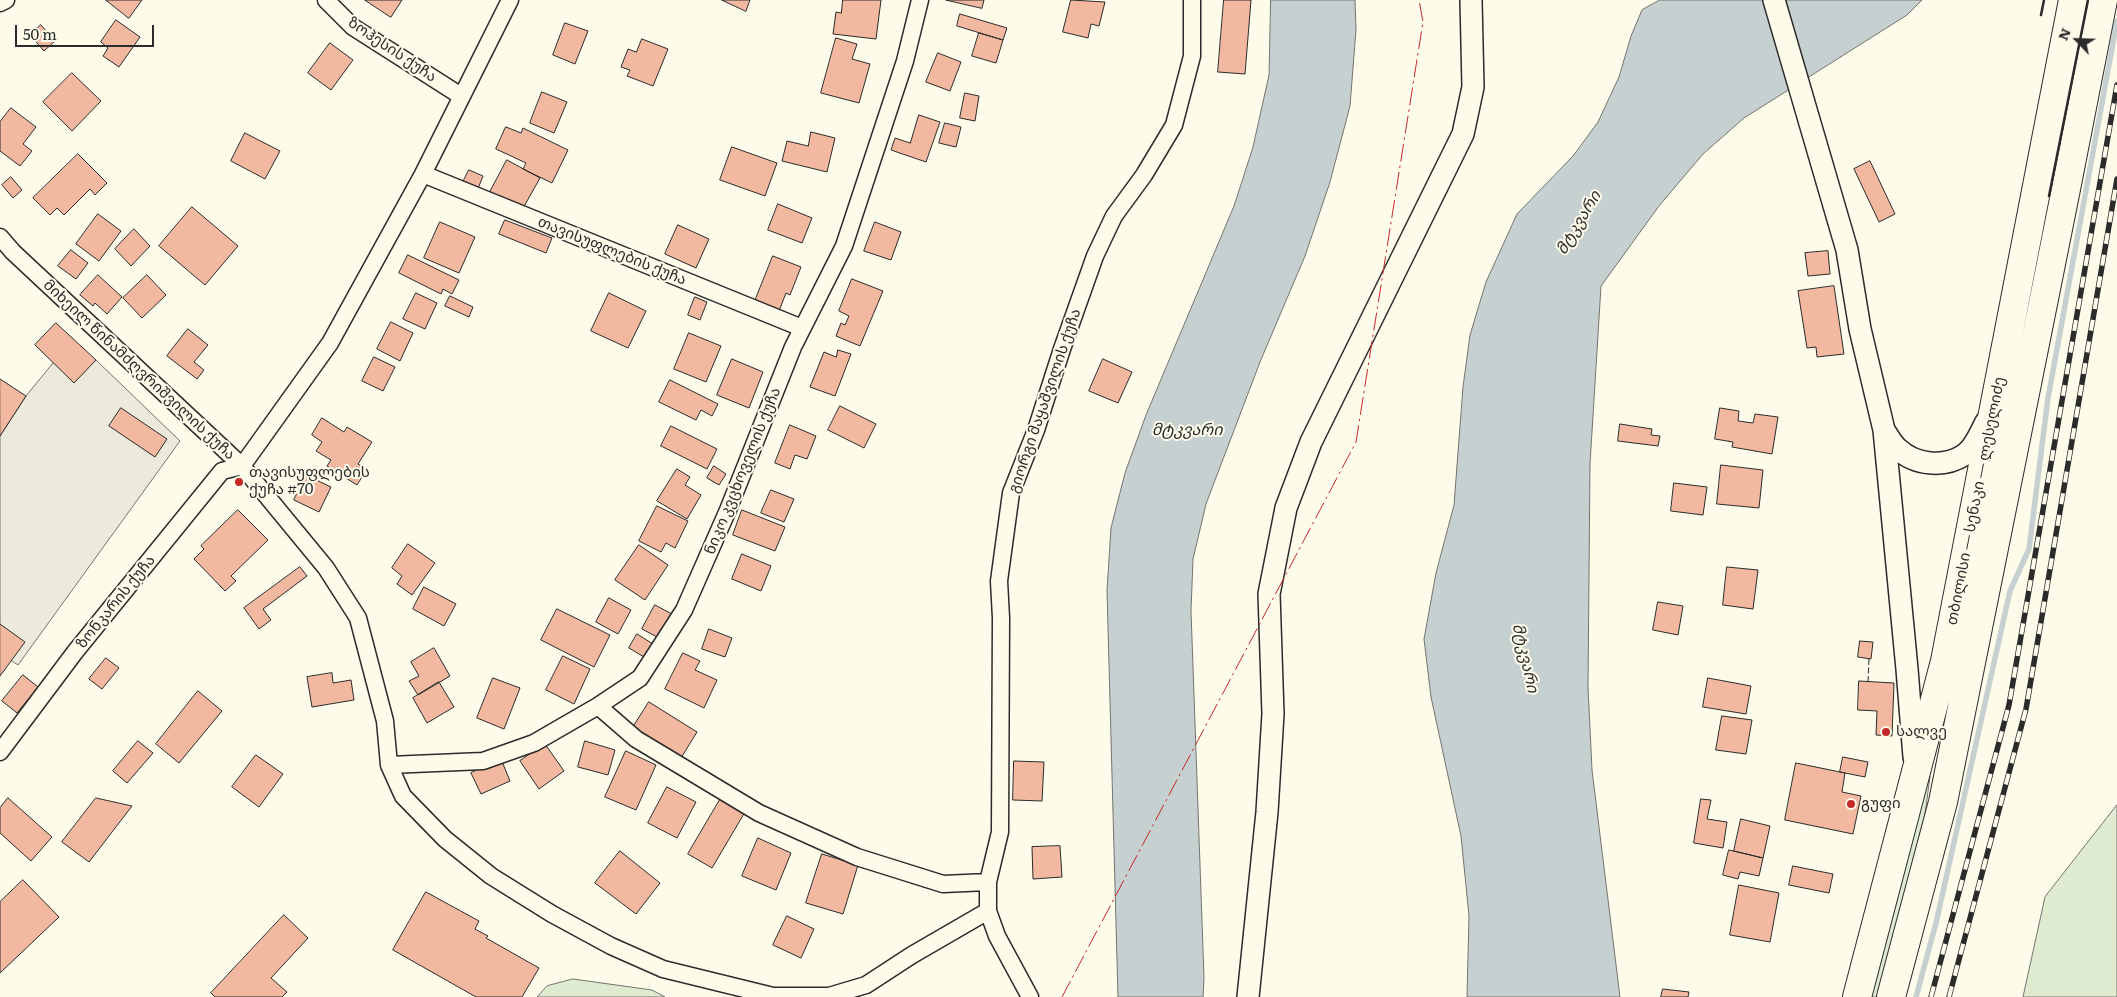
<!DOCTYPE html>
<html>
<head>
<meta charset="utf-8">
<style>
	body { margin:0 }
	#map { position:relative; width:2117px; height:997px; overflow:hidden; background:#fdfbea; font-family:Literata,serif }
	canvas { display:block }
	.north { position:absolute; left:2052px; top:15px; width:50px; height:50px; -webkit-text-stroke:4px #fdfbea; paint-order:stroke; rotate:294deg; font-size:14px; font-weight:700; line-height:20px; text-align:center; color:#2b2b2b }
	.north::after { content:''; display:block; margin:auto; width:18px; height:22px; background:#2b2b2b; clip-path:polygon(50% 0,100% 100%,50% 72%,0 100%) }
	.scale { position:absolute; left:15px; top:25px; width:139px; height:22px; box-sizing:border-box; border:2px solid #2b2b2b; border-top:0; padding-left:6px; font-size:15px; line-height:18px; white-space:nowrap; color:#2b2b2b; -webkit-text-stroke:4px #fdfbea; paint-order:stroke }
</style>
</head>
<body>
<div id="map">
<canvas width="2117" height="997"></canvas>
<div class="north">N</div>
<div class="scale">50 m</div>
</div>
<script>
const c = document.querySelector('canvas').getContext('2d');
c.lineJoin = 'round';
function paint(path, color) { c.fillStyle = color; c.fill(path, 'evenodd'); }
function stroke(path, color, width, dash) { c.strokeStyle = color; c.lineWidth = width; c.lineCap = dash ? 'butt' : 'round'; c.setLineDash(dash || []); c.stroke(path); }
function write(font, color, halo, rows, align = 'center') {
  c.font = font + ' Literata,"Noto Sans Georgian",serif'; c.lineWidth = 4; c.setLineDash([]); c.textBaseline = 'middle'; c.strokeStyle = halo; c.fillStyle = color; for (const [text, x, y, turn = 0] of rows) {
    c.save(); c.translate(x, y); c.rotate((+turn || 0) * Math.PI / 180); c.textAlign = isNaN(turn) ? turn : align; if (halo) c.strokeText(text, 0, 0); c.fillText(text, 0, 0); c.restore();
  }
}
const green = new Path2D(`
	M1930,777l-5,37 -47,183h-12l50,-185z
	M2117,805v192h-94l22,-100z
	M573,979l79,11 13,7h-128l10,-11z`);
const parking = new Path2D(`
	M96,360l84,81 -162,224 -18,-12v-217l26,-40 27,-33z`);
const water = new Path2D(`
	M1271,0h84l1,30 -6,76 -20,76 -25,74 -45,106 -54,142 -13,55 -2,52 13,367 -1,19h-85l-11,-407 4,-62 14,-55 21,-58 88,-209 19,-59 16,-72z
	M1660,0h262l-15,15 -163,103 -41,36 -44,52 -58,80 -11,178 -2,223 4,83 28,227h-153l2,-81 -8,-80 -30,-139 -7,-58 12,-66 18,-68 9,-118 7,-52 16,-53 31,-68 56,-58 25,-34 21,-45 12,-41 11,-26z`);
const stream = new Path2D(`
	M1916,997l20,-74 74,-332 19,-42 19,-151 69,-377`);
const building = new Path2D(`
	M106,0h36l-13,18z
	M365,0h37l-11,17z
	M722,0h28l-4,11z
	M843,0h38l-5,39 -43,-5 3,-22 5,1z
	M946,0h38l-2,8z
	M1071,0l34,2 -6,24 -8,-2 -3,14 -25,-6z
	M1224,0h27l-6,74 -27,-2z
	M960,14l47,14 -4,12 -46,-14z
	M116,20l24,17 -21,30 -16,-11 5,-8 -7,-6z
	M565,23l23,8 -13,33 -22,-9z
	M41,25l14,16 -11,10 -14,-16z
	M979,33l24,7 -7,23 -24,-7z
	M836,38l21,6 -5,15 18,5 -11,39 -38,-10z
	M642,39l26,10 -15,37 -26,-10 3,-6 -9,-3 7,-18 8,3z
	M330,43l23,17 -22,30 -23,-17z
	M938,53l23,9 -11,29 -24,-9z
	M72,73l29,28 -29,30 -29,-29z
	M542,92l25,10 -13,31 -24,-10z
	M965,93l14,3 -4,25 -15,-3z
	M11,108l25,19 -13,17 9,7 -12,15 -20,-15v-29z
	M919,115l21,7 -14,40 -35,-12 4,-12 15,5z
	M945,123l16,4 -5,20 -17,-4z
	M506,127l15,6 2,-5 45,22 -16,33 -29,-14 3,-6 -30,-14z
	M811,132l24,6 -8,34 -45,-11 5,-20 21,5z
	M245,133l35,18 -15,28 -34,-18z
	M732,147l45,16 -12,33 -45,-16z
	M78,154l29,29 -12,12 -5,-6 -26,26 -7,-7 -7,7 -17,-17z
	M507,160l33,18 -18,32 -32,-18z
	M1870,161l25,53 -16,8 -25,-53z
	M469,170l14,6 -6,15 -15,-7z
	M11,177l11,13 -9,8 -11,-13z
	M778,204l34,14 -10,25 -34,-13z
	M192,207l46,39 -33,39 -46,-39z
	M98,214l23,17 -22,30 -23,-17z
	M505,220l47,18 -6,15 -47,-19z
	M440,222l35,15 -16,36 -35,-15z
	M875,222l26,10 -10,28 -27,-9z
	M678,225l31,14 -13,29 -31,-14z
	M134,229l16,17 -19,20 -16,-17z
	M71,250l17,13 -12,16 -18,-13z
	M1828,251l2,23 -22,2 -3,-23z
	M408,255l51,25 -7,14 -9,-5 -2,5 -42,-21z
	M773,256l28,11 -11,28 -4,-2 -7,18 -24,-10z
	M98,275l24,22 -15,17 -12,-11 -2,3 -13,-11z
	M147,275l19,20 -24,23 -19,-20z
	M852,279l31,12 -23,55 -24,-10 5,-13 4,2 4,-9 -10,-5z
	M1834,286l10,68 -27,3 -1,-10 -9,1 -9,-57z
	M416,293l21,10 -12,26 -22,-10z
	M609,293l37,18 -18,37 -37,-17z
	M450,296l23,11 -4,10 -24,-11z
	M695,297l12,5 -7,18 -12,-5z
	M391,322l22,11 -13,28 -23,-12z
	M56,323l40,37 -22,23 -39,-38z
	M188,329l20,16 -14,17 10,8 -7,9 -30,-23z
	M689,333l32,13 -15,36 -32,-13z
	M838,350l13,4 -16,42 -25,-9 14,-35 12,5z
	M374,357l21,10 -12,24 -21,-10z
	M732,359l31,13 -14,36 -32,-13z
	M1103,359l29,13 -14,31 -29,-12z
	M0,379l26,17 -26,40z
	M670,380l48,24 -6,12 -11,-6 -5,10 -37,-18z
	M840,406l36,18 -12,24 -36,-18z
	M121,408l46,31 -12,18 -46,-31z
	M1720,408l19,3 -1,10 15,2 2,-9 23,3 -6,37 -40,-7 1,-5 -18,-3z
	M322,418l22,14 3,-5 25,15 -14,22 9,5 -10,16 -30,-19 4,-6 -15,-9 6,-9 -10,-7z
	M1620,424l32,5 -1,6 9,1 -2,10 -40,-5z
	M790,425l26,11 -9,23 -12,-4 -5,14 -15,-6z
	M671,426l46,23 -10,20 -46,-23z
	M1721,465l42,5 -4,38 -42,-4z
	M714,466l12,8 -7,11 -12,-7z
	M677,469l13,8 -5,8 16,10 -14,24 -30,-18z
	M306,475l25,12 -12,25 -25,-12z
	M1674,483l33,4 -4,28 -32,-4z
	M771,490l23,9 -10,23 -23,-9z
	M657,506l31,15 -13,27 -9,-5 -5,9 -22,-11z
	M238,510l30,30 -37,36 5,5 -11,10 -31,-32 10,-10 -3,-3z
	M742,510l43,17 -10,24 -42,-16z
	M408,544l27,19 -23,32 -15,-11 5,-8 -10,-8z
	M639,545l29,20 -23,35 -30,-20z
	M742,554l29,12 -10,25 -29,-12z
	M300,567l7,9 -44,33 8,11 -12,9 -15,-21z
	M1727,567l31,3 -5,39 -30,-4z
	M424,587l32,17 -12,22 -31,-17z
	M609,598l22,12 -13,24 -22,-12z
	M1658,602l25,4 -5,29 -25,-5z
	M655,605l17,9 -13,24 -17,-9z
	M557,609l53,26 -16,32 -53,-27z
	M0,624l25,18 -25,34z
	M709,629l23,9 -7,19 -23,-8z
	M637,634l16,10 -9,13 -15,-9z
	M1860,641l13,1 -2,17 -13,-2z
	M434,648l16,28 -32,19 -9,-14 10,-5 -8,-14z
	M683,653l17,8 -5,9 22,10 -13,28 -39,-19z
	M563,656l27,13 -16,35 -28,-14z
	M106,658l13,10 -17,21 -13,-10z
	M332,673l1,10 18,-3 3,20 -42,7 -5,-30z
	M23,675l15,12 -21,26 -15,-12z
	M493,678l27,10 -16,41 -27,-11z
	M1708,678l43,8 -5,28 -43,-7z
	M1859,681l35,2 -2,53 -16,-1 1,-24 -19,-1z
	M439,682l15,25 -27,16 -14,-25z
	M198,691l24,20 -43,52 -23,-19z
	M649,702l48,30 -16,26 -49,-29z
	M1722,716l30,4 -6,34 -30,-4z
	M138,741l15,12 -26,30 -14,-12z
	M585,741l30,9 -7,25 -30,-8z
	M545,744l19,27 -25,18 -19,-28z
	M626,751l30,14 -20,45 -31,-13z
	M256,755l27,19 -24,33 -27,-20z
	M1843,757l25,5 -3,15 -25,-5z
	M501,759l9,22 -29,13 -10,-21z
	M1014,761l30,1 -2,39 -29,-1z
	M1796,763l49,10 -3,19 19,4 -8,38 -68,-14z
	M667,787l29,15 -19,36 -29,-15z
	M8,798l44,39 -21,24 -31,-28v-25z
	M96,798l36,8 -43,56 -27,-20z
	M721,798l24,14 -33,56 -24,-14z
	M1701,799l10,1 -4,19 20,3 -4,26 -29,-5z
	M1741,819l29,7 -7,32 -29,-7z
	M758,838l33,15 -15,37 -34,-14z
	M1060,846l2,31 -29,2 -1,-32z
	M1729,850l34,8 -4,18 -19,-4 -2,7 -15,-4z
	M620,851l40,32 -24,31 -41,-31z
	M822,854l36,11 -15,49 -37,-11z
	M1793,866l40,8 -4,19 -40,-8z
	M23,880l36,37 -59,56v-71z
	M1739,885l40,8 -9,49 -40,-7z
	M426,892l53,29 -4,8 13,7 -2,2 53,30 -17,29h-46l-83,-47z
	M284,915l24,23 -37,40 16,14 -5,5h-67l-4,-4z
	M787,916l27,13 -13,29 -28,-13z
	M1663,989l26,3 -1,5h-27z`);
const minor = new Path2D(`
	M326,0l27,27 108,69
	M0,3l6,-3
	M423,174l379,154
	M0,237l13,15 229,214 84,102 32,50 27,103 4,44 14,31 42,43 46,37 61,38 59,32 52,23 110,27h56l37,-11 46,-30 76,-44
	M242,466l88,-123 93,-169 87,-174
	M598,706l38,33 123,74 98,44 86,27 45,-2
	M0,752l75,-100 147,-181 20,-5
	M389,765l94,-4 51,-18 64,-37 42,-28 44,-68 44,-100 65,-163 51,-101 61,-185 15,-61
	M1030,997l-33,-61 -9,-25v-29l12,-50 1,-214 -2,-37 12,-88 25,-63 26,-81 33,-93 19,-40 30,-41 30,-50 18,-69v-56`);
const tertiary = new Path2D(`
	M1774,0l73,250 13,79 24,101 23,239 7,88
	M1884,430c4,6 8,14 14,19 17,16 46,19 66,6 11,-7 16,-22 22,-33
	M1248,997l19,-185 6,-98 -4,-120 17,-86 25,-66 152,-308 10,-47 -2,-87`);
const motorway = new Path2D(`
	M1857,997l88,-336 128,-661
	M1891,997l52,-195 123,-613 37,-189`);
const rail = new Path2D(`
	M1931,997l78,-292 108,-620
	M1949,997l77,-288 91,-530`);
const fence = new Path2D(`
	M1868,682l1,-23`);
const wall = new Path2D(`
	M2041,15l3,-15
	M2049,196l39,-196`);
const power = new Path2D(`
	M1062,997l294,-555 67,-420 -4,-22`);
const markers = [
	[239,482,5,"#c62828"],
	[1886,732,5,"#c62828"],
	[1851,804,5,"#c62828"]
];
const streetNames = [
	["ზოჰესის ქუჩა",392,50,34],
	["თავისუფლების ქუჩა",612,251,22],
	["მიხეილ წინამძღვრიშვილის ქუჩა",139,370,43],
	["გიორგი მაყაშვილის ქუჩა",1045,401,-71],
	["ნიკო კვცხოველის ქუჩა",743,471,-68],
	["თბილისი — სენაკი — ლესელიძე",1976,501,-79],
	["ზონკარის ქუჩა",116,602,-51]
];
const poiNames = [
	["თავისუფლების",249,473],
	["ქუჩა #70",249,490],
	["სალვე",1896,732],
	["გუფი",1861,804]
];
const waterNames = [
	["მტკვარი",1579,223,-59],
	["მტკვარი",1187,430],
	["მტკვარი",1525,658,77]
];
paint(green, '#deebd1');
stroke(green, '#74746e', 1);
paint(parking, '#eceadb');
stroke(parking, '#74746e', 1);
paint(water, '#c7d0d0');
stroke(water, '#74746e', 1);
stroke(stream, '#c7d0d0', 5.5);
paint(building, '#f2b8a0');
stroke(building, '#2b2b2b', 1);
stroke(minor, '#2b2b2b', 19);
stroke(tertiary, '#2b2b2b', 24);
stroke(motorway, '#2b2b2b', 30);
stroke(minor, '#fdfbea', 16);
stroke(tertiary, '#fdfbea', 21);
stroke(motorway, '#fdfbea', 28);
stroke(rail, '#2b2b2b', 5.5);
stroke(rail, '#fdfbea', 4, [11]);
stroke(fence, '#2b2b2b', 1, [6, 2.5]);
stroke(wall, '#2b2b2b', 2.5);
stroke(power, '#c62828', 1, [18, 4, 2.5, 4]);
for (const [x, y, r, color] of markers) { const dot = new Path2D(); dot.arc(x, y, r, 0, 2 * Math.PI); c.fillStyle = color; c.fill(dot); stroke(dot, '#fdfbea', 2); }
write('15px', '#2b2b2b', '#fdfbea', streetNames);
write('15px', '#2b2b2b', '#fdfbea', poiNames, 'left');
write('italic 16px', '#2b2b2b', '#fdfbea', waterNames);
</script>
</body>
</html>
